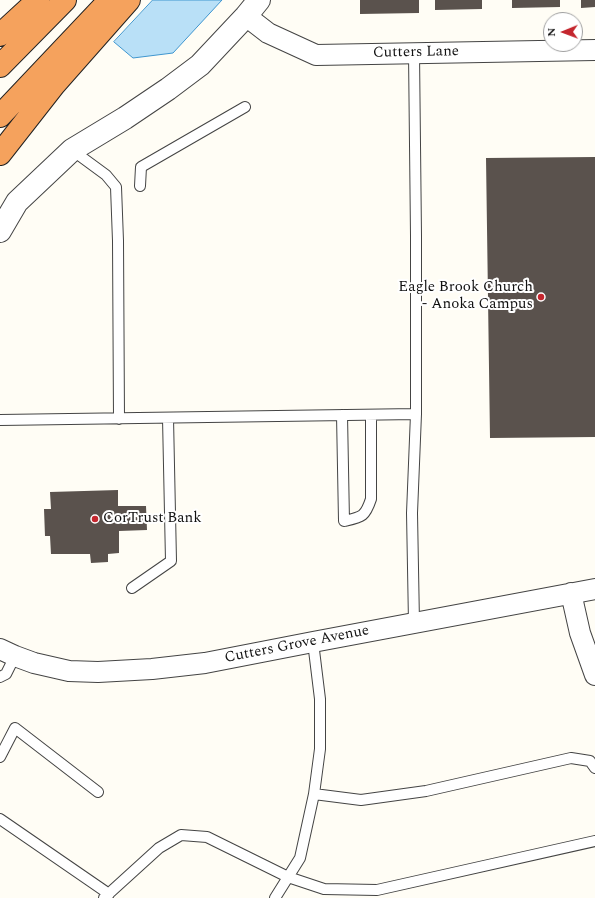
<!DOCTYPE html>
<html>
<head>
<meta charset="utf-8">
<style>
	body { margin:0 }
	#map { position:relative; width:595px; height:898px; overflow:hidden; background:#fffdf5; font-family:Spectral,serif }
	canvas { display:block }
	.north { position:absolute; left:543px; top:12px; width:40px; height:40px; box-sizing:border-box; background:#fff; border:1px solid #a0a0a0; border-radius:50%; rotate:269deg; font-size:11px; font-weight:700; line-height:16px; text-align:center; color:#111 }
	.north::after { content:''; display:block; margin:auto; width:14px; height:18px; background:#c4262e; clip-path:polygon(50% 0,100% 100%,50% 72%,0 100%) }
</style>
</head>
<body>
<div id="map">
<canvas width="595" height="898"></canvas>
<div class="north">N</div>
</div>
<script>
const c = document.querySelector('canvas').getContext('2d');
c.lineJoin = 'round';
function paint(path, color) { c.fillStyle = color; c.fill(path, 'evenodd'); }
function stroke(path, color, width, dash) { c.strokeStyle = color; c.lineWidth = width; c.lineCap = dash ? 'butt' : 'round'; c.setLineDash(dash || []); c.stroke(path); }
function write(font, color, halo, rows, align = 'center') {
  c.font = font + ' Spectral,serif'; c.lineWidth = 4; c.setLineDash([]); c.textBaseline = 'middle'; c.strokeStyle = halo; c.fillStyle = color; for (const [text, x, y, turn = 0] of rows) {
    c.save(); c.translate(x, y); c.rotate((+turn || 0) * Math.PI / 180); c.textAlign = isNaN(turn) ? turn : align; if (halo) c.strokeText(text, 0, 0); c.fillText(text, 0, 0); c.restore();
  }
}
const water = new Path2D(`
	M153,0h69l-49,53 -40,5 -19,-16z`);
const building = new Path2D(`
	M360,0h59v13l-59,1z
	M435,0h47v9l-47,1z
	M512,0h48v7l-48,1z
	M581,0h14v7l-14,1z
	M595,157v280l-105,1 -4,-280z
	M118,490v16h28l1,24 -28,1v22l-11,1v8l-17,1 -1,-9h-39l-1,-18h-5l-1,-27h7l-1,-17z`);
const service = new Path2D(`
	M414,53l2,183v178l-4,99 2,110
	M72,150l34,25 10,12 2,54 1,178
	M140,186l1,-19 104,-60
	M342,415l2,106c18,-4 21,-4 27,-22v-84
	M0,420l416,-6
	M132,588l39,-27 -3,-143
	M0,677l6,-3 9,-18
	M0,757l15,-29 83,64
	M314,794l47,6 65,-9 145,-33 19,3 5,7
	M0,819l109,75
	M104,898l55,-50 22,-13 26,2 81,40 36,12 53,1 218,-49
	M275,898l25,-40 14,-64 6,-45v-50l-7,-57`);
const minor = new Path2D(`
	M246,16l22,17 48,22 279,-5
	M571,593l9,40 15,42
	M0,649l15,7 19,7 35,8 29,1 54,-3 53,-6 108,-21 282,-53`);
const tertiary = new Path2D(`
	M0,231l17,-29 55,-52 53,-32 43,-29 32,-24 46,-49 13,-16`);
const motorway = new Path2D(`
	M0,35l38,-35
	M0,66l65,-66
	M0,116l105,-111
	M0,154l54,-69 75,-85`);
const markers = [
	[541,297,4,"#c4262e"],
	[95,519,4,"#c4262e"]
];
const streetNames = [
	["Cutters Lane",416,53,-1],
	["Cutters Grove Avenue",297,645,-11]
];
const poiNames = [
	["Eagle Brook Church",533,288],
	["- Anoka Campus",533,305],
	["CorTrust Bank",103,519,"left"]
];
paint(water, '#b9e0f7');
stroke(water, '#3f96cf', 1);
paint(building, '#5a524d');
stroke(service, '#444', 12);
stroke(minor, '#444', 22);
stroke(tertiary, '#444', 24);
stroke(motorway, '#222', 24);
stroke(service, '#fff', 10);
stroke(minor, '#fff', 20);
stroke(tertiary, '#fff', 22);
stroke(motorway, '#f5a25d', 22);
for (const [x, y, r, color] of markers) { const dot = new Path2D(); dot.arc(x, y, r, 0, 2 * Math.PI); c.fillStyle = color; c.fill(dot); stroke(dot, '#fff', 1.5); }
write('15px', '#111', '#fff', streetNames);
write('15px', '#111', '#fff', poiNames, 'right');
</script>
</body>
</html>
